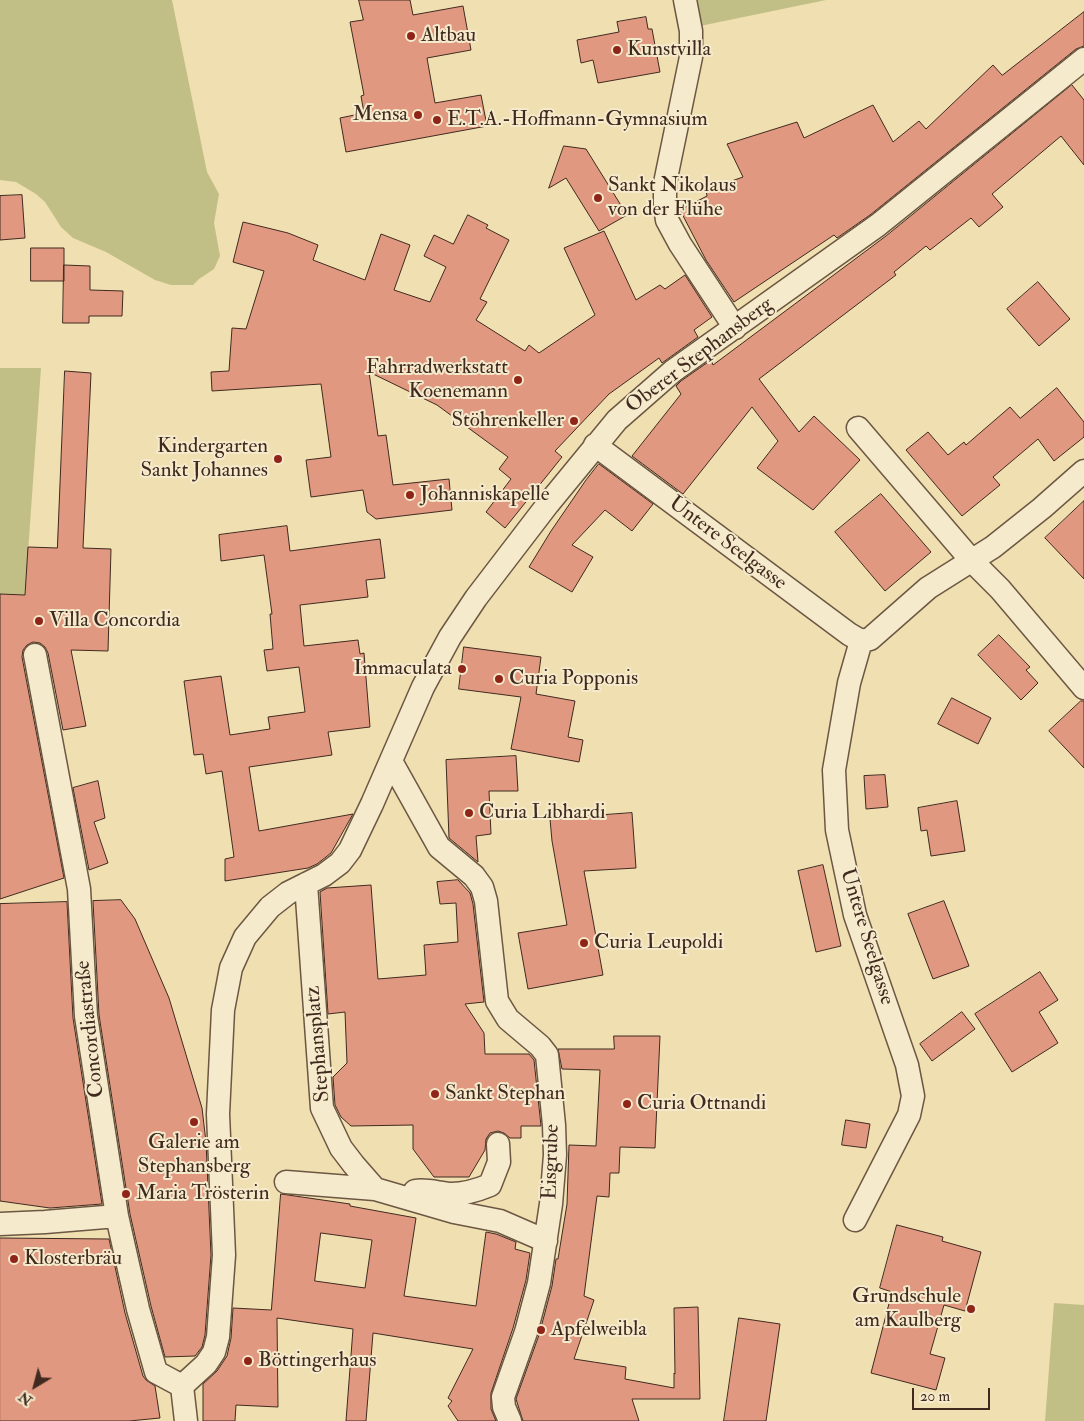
<!DOCTYPE html>
<html>
<head>
<meta charset="utf-8">
<style>
	body { margin:0 }
	#map { position:relative; width:1084px; height:1421px; overflow:hidden; background:#f0dfb0; font-family:"IM FELL Double Pica",serif }
	canvas { display:block }
	.north { position:absolute; left:10px; top:1361px; width:50px; height:50px; -webkit-text-stroke:4px #f5eacc; paint-order:stroke; rotate:217deg; font-size:14px; font-weight:700; line-height:20px; text-align:center; color:#402a1f }
	.north::after { content:''; display:block; margin:auto; width:18px; height:22px; background:#402a1f; clip-path:polygon(50% 0,100% 100%,50% 72%,0 100%) }
	.scale { position:absolute; left:912px; top:1388px; width:78px; height:22px; box-sizing:border-box; border:2px solid #402a1f; border-top:0; padding-left:6px; font-size:15px; line-height:18px; white-space:nowrap; color:#402a1f; -webkit-text-stroke:4px #f5eacc; paint-order:stroke }
</style>
</head>
<body>
<div id="map">
<canvas width="1084" height="1421"></canvas>
<div class="north">N</div>
<div class="scale">20 m</div>
</div>
<script>
const c = document.querySelector('canvas').getContext('2d');
c.lineJoin = 'round';
function paint(path, color) { c.fillStyle = color; c.fill(path, 'evenodd'); }
function stroke(path, color, width, dash) { c.strokeStyle = color; c.lineWidth = width; c.lineCap = dash ? 'butt' : 'round'; c.setLineDash(dash || []); c.stroke(path); }
function write(font, color, halo, rows, align = 'center') {
  c.font = font + ' "IM FELL Double Pica",serif'; c.lineWidth = 4; c.setLineDash([]); c.textBaseline = 'middle'; c.strokeStyle = halo; c.fillStyle = color; for (const [text, x, y, turn = 0] of rows) {
    c.save(); c.translate(x, y); c.rotate((+turn || 0) * Math.PI / 180); c.textAlign = isNaN(turn) ? turn : align; if (halo) c.strokeText(text, 0, 0); c.fillText(text, 0, 0); c.restore();
  }
}
const green = new Path2D(`
	M0,0h172l35,172 12,22 -5,29 6,33 -6,13 -15,10 -6,6h-22l-16,-5 -49,-28 -33,-14 -12,-11 -16,-25 -9,-8 -20,-12 -16,-2z
	M696,0h130l-126,26z
	M0,368h41l-16,227 -25,-1z
	M1054,1303l30,2v116h-39z`);
const building = new Path2D(`
	M359,0h51l3,15 50,-9 8,44 -44,8 8,45 46,-8 6,31 -141,26 -6,-34 24,-5 -3,-17 3,-1 -14,-73 13,-2z
	M1084,12v34l-8,3 -206,166 -33,23 -3,-3 -100,67 -28,-42 -26,-50 27,-14 -1,-6 37,-13 -16,-33 70,-22 7,16 69,-33 20,37 26,-21 7,8 67,-64 9,10z
	M646,17l2,12h4l8,43 -62,11 -5,-23 -12,3 -4,-23 42,-8 -2,-10z
	M1072,85l12,15v65l-23,-29 -69,58 11,13 -24,20 -8,-9 -41,32 -4,-4 -32,26 2,3 -137,104 40,53 15,-16 46,44 -47,50 -56,-42 21,-27 -26,-34 -69,87 -51,-38 49,-62 -5,-8 5,-5 30,-21 2,5 173,-129z
	M564,146l22,3 41,66 -28,16 -33,-53 -17,10z
	M22,195l3,43 -25,2v-44z
	M468,215l20,10 -2,3 23,12 -29,59 7,3 -11,18 49,31 4,-6 10,8 56,-38 -31,-67 40,-17 32,69 24,-15 5,4 20,-14 27,42 -18,13 4,7 -36,26 -3,-5 -50,36 -54,57 7,6 -57,71 -19,-16 25,-33 -12,-10 9,-12 -71,-52 -68,-33 9,64 8,-1 7,50 56,-6 3,31 -76,9 -9,-7 -4,-22 -52,7 -5,-37 25,-3 -10,-73 -109,7 -1,-19 18,-1 3,-43 14,1 18,-58 -31,-9 10,-40 45,11 30,12 -5,15 52,20 16,-46 29,11 -16,45 36,12 16,-35 -22,-11 10,-21 19,9z
	M31,248h33v33h-33z
	M64,265l26,1v24l33,1 -1,25h-33v7h-26z
	M1038,282l32,37 -31,27 -32,-37z
	M65,371l26,2 -8,175 28,1 -3,102 -37,-1 15,76 -23,4 -15,-77 -3,-6 -5,-4 -7,-1 -6,3 -4,5 -1,7 42,221 -64,21v-305l25,1 3,-48 29,1z
	M1057,388l27,34v15l-30,24 -16,-22 -45,38 7,8 -38,31 -56,-66 22,-18 20,23 16,-13 2,3 44,-38 10,11z
	M599,464l54,40 -21,27 -27,-21 -33,35 21,12 -21,35 -43,-25 22,-36 35,-51z
	M881,494l50,58 -46,39 -50,-59z
	M1084,501v78l-39,-41z
	M287,526l3,25 90,-12 5,39 -19,2 2,17 -68,8 4,41 54,-6 2,14 4,-1 6,74 -42,5 4,23 -83,12 10,64 94,-17 -22,39 -14,11 -9,4 -83,13v-22l9,-2 -12,-86 -16,3 -3,-20 -9,1 -10,-74 37,-5 9,59 40,-6 -2,-12 37,-5 -6,-45 -32,4 -3,-21 9,-1 -3,-35h2l-8,-59 -43,6 -2,-26z
	M999,635l31,32 -4,3 12,13 -17,17 -43,-45z
	M464,647l77,10 -5,37 39,7 -7,36 15,3 -4,22 -68,-13 10,-52 -62,-8z
	M952,698l39,20 -13,26 -40,-20z
	M1081,701h3v67l-35,-37z
	M516,756l2,35h-29l2,43 -15,2 2,26 -29,-24 -3,-78z
	M885,775l3,32 -22,2 -2,-33z
	M98,781l7,37 -11,4 14,41 -19,7 -16,-82z
	M957,801l8,50 -34,5 -4,-26 -6,1 -3,-23z
	M632,813l4,55 -52,3 19,104 -75,14 -10,-56 49,-8 -15,-84 -2,-22z
	M823,865l18,81 -25,6 -18,-81z
	M458,880l12,13 3,11 11,98 -19,2 19,29 1,21h44l5,6 7,66h-20v12h-11l-6,-5 -6,-2 -8,2 -4,6 -1,11 -16,27h-35l-21,-28v-24l-62,1 -10,-9 -6,-12 -2,-28 14,-14 -2,-51 -17,2 -8,-122 7,-4 44,-3 7,94 48,-4 -2,-30 34,-3 -2,-39 -16,1 -3,-22z
	M121,900l14,19 34,79 33,110 4,34 5,113 -6,80 -3,12 -7,9 -30,1 -14,-51 -21,-92 -31,-199 -6,-114z
	M944,901l25,65 -36,13 -25,-65z
	M67,902l6,116 29,186 -52,4 -50,-7v-297z
	M1040,972l18,28 -19,12 19,31 -46,29 -37,-58z
	M962,1012l13,17 -43,32 -12,-17z
	M614,1036h46l-5,112 -35,-1 -1,26h-9l-1,24 -12,-1 -13,100 10,4 -20,59 52,8 -1,12 49,9v-15l1,1 -1,-66 24,-1 2,92h-68l7,22h-116l-7,-22 23,-64 13,-49 4,-27h2l9,-55 2,-59 27,1 4,-76 -38,-1 -4,-20h56z
	M846,1120l24,4 -4,24 -24,-3z
	M281,1194l69,10v2l66,12 -12,78 72,10 10,-74 10,2 20,8 -1,7 15,4 -4,27 -13,48 -22,65v16l5,12h-38l-10,-15 4,-5 -4,-3 25,-49 -100,-16 -7,88h-20l7,-92 -76,-11 1,89 -42,-2 -1,16h-32v-37l14,-13 10,-15 4,-18 2,-30 38,2zM321,1233l51,7 -7,48 -50,-7z
	M897,1225l46,12 -1,4 39,11 -16,59 -21,-6 -14,49 15,4 -9,32 -65,-17 21,-81 -12,-4z
	M0,1238l109,1 16,74 18,63 3,4 9,6 5,32 -31,3h-129z
	M739,1318l41,6 -14,97h-42z`);
const minor = new Path2D(`
	M685,0l6,31v26l-26,126v23l2,14 13,24 55,84
	M858,428l114,133 28,28 84,99
	M595,445l254,189 12,7 9,-2 58,-51 65,-41 49,-39 42,-37
	M35,655l44,234 7,127 31,200 21,93 18,63 26,14
	M391,761l48,86 35,29 8,11 4,14 11,100 11,18 32,27 7,9 7,70 1,30 -4,49 -12,79 -13,49 -23,65 1,10 6,14
	M306,884l16,224 19,40 13,17 21,24
	M286,1182l89,7 79,23 46,9 46,20
	M415,1191c12,-2 23,2 36,3 14,0 27,-4 39,-9l9,-23 -1,-18
	M855,1220l54,-105 4,-19 -6,-31 -52,-150 -18,-85 -3,-60 15,-87 12,-42
	M0,1224l45,-2 72,-6
	M182,1386l24,-22 8,-12 4,-15 6,-82 -6,-141 5,-104 8,-42 14,-31 25,-30 18,-14 36,-18 16,-12 10,-13 22,-46 51,-117 27,-50 26,-39 72,-94 69,-84 56,-49 205,-146 206,-166
	M182,1386l4,35`);
const markers = [
	[411,36,5,"#8f2418"],
	[617,50,5,"#8f2418"],
	[418,115,5,"#8f2418"],
	[437,120,5,"#8f2418"],
	[598,198,5,"#8f2418"],
	[518,380,5,"#8f2418"],
	[574,421,5,"#8f2418"],
	[278,459,5,"#8f2418"],
	[410,495,5,"#8f2418"],
	[39,621,5,"#8f2418"],
	[462,669,5,"#8f2418"],
	[499,679,5,"#8f2418"],
	[469,813,5,"#8f2418"],
	[584,943,5,"#8f2418"],
	[435,1094,5,"#8f2418"],
	[627,1104,5,"#8f2418"],
	[194,1122,5,"#8f2418"],
	[126,1194,5,"#8f2418"],
	[14,1259,5,"#8f2418"],
	[971,1309,5,"#8f2418"],
	[541,1330,5,"#8f2418"],
	[248,1361,5,"#8f2418"]
];
const poiNames = [
	["Altbau",421,36],
	["Kunstvilla",627,50],
	["Mensa",408,115,"right"],
	["E.T.A.-Hoffmann-Gymnasium",447,120],
	["Sankt Nikolaus",608,186],
	["von der Flühe",608,210],
	["Fahrradwerkstatt",508,368,"right"],
	["Koenemann",508,392,"right"],
	["Stöhrenkeller",564,421,"right"],
	["Kindergarten",268,447,"right"],
	["Sankt Johannes",268,471,"right"],
	["Johanniskapelle",420,495],
	["Villa Concordia",49,621],
	["Immaculata",452,669,"right"],
	["Curia Popponis",509,679],
	["Curia Libhardi",479,813],
	["Curia Leupoldi",594,943],
	["Sankt Stephan",445,1094],
	["Curia Ottnandi",637,1104],
	["Galerie am",194,1143,"center"],
	["Stephansberg",194,1167,"center"],
	["Maria Trösterin",136,1194],
	["Klosterbräu",24,1259],
	["Grundschule",961,1297,"right"],
	["am Kaulberg",961,1321,"right"],
	["Apfelweibla",551,1330],
	["Böttingerhaus",258,1361]
];
const streetNames = [
	["Oberer Stephansberg",700,356,-37],
	["Untere Seelgasse",727,544,37],
	["Untere Seelgasse",866,937,73],
	["Concordiastraße",91,1029,-96],
	["Stephansplatz",319,1044,-95],
	["Eisgrube",552,1162,-88]
];
paint(green, '#c2bf86');
paint(building, '#e19880');
stroke(building, '#402a1f', 1);
stroke(minor, '#6c5743', 25);
stroke(minor, '#f5eacc', 22);
for (const [x, y, r, color] of markers) { const dot = new Path2D(); dot.arc(x, y, r, 0, 2 * Math.PI); c.fillStyle = color; c.fill(dot); stroke(dot, '#f5eacc', 2); }
write('21px', '#402a1f', '#f5eacc', poiNames, 'left');
write('21px', '#402a1f', '#f5eacc', streetNames);
</script>
</body>
</html>
